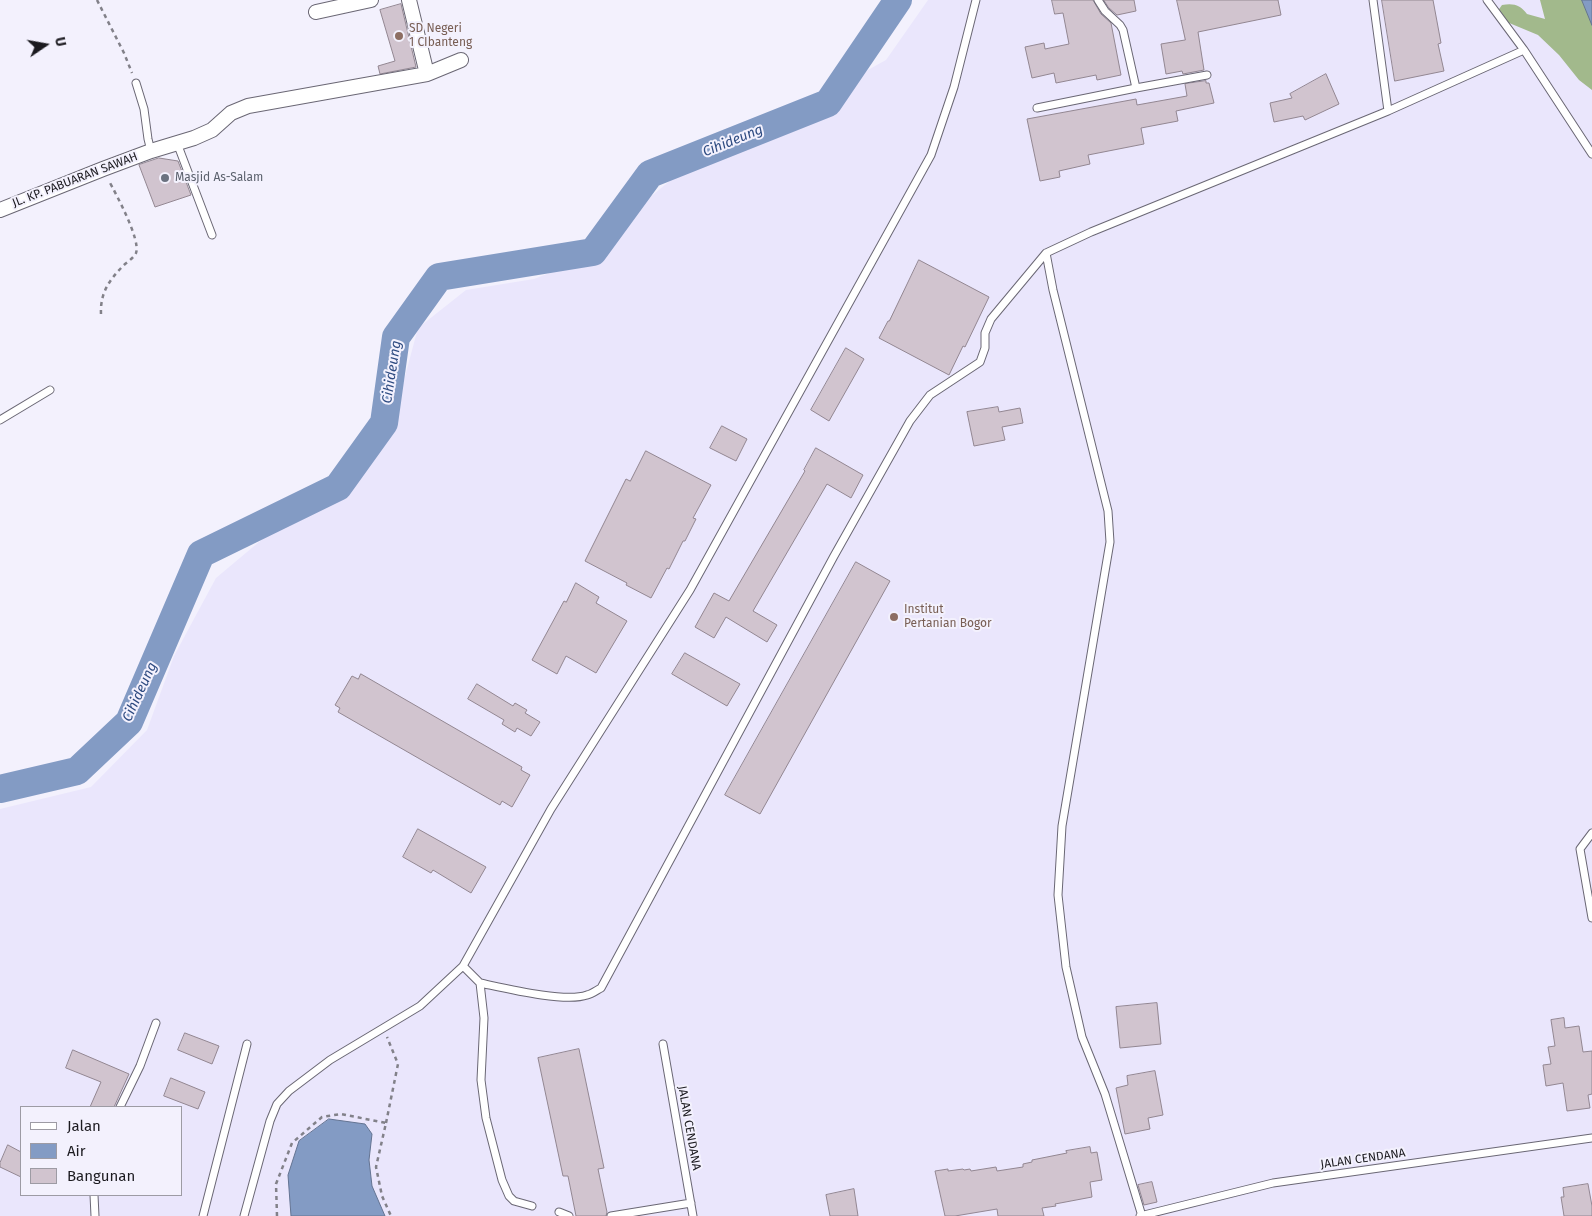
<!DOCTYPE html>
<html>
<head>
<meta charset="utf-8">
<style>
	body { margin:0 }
	#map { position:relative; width:1592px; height:1216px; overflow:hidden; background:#f3f1fd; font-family:"Fira Sans",sans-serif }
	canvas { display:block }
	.legend { position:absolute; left:20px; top:1106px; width:162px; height:90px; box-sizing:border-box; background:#f3f1fd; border:1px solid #9d9ba4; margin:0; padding:6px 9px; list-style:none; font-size:15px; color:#1b1a1f }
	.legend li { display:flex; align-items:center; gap:10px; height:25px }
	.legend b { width:25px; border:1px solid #9d9ba4 }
	.north { position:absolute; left:20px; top:20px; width:50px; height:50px; -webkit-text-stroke:4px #f3f1fd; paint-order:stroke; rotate:78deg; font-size:14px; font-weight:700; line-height:20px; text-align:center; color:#1b1a1f }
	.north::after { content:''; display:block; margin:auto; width:18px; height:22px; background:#1b1a1f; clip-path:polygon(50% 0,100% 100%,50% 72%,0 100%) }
</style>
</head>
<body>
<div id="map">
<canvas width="1592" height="1216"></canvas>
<ul class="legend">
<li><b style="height:6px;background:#fff"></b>Jalan</li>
<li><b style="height:14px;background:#839bc4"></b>Air</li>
<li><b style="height:14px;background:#d1c4cf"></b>Bangunan</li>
</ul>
<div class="north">U</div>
</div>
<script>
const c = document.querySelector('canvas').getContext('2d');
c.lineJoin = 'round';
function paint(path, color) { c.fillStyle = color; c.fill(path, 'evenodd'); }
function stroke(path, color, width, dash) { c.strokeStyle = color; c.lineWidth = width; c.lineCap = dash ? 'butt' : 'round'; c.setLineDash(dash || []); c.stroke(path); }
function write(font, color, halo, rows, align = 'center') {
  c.font = font + ' "Fira Sans",sans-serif'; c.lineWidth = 4; c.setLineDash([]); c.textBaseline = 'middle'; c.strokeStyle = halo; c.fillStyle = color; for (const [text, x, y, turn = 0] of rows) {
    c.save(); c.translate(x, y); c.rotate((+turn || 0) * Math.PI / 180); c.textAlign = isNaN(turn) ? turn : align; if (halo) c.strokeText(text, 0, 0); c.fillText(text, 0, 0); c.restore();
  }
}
const built = new Path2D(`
	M928,0h647l17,19v1197h-1592v-407l91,-22 56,-57 27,-74 42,-78 130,-109 48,-52 24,-89 48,-38 68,-11 54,-21 44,-46 45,-37 209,-115zM21,1107h160v88h-160z`);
const forest = new Path2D(`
	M1540,0h44l8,16v74l-13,-10 -20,-25 -21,-20 -36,-15 -5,-8 5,-7c12,-2 18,0 25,9l18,5z`);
const water = new Path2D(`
	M1582,0h10v25z
	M329,1119l36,5 7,10 -3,26 3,26 13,30h-94l-3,-41 11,-34z`);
const river = new Path2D(`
	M0,789l77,-18 52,-49 72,-168 137,-67 46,-64 12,-86 43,-60 154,-25 57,-78 178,-71 70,-103`);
const building = new Path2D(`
	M1052,0h41l8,14 10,9 10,52 -24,5 -1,-5 -40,8 -2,-10 -22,5 -7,-31 19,-4 1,6 24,-5 -6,-31 -8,1z
	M1104,0h30l2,11 -19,4 -8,-7z
	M1177,0h101l3,15 -83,17 6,38 -21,4 -1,-3 -16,3 -5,-30 24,-4z
	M1382,0h51l8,43 -3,1 6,27 -49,10z
	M401,4l15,63 -36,7 -2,-8 17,-5 -15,-51z
	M1326,74l13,30 -34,16 -2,-4 -29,6 -4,-19 22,-5 -2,-4z
	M1206,81v2h3l5,20 -38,8 2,10 -37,7 3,16 -56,11 2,9 -31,7 1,6 -20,4 -13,-62 109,-20 1,6 50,-9 -2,-12z
	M159,158l19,3 13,34 -36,12 -16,-42z
	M919,260l70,37 -24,50 -2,-1 -14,29 -70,-37 9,-17h1z
	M846,348l18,11 -35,62 -18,-11z
	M998,407l1,5 21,-4 3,15 -21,4 3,13 -31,6 -7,-34z
	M722,426l25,13 -11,22 -26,-13z
	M816,448l47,27 -12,23 -24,-14 -74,127 24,14 -10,17 -41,-25 -12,21 -19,-11 19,-34 15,8 76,-130 -1,-1z
	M646,451l65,34 -18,33 3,1 -11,22h-2l-14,28 -2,-1 -16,30 -25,-13 1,-2 -42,-22 41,-82 4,2z
	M856,562l34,19 -130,233 -35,-19z
	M576,583l23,14 -3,6 31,18 -31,52 -30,-17 -9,18 -25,-14 32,-59 2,1z
	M685,653l55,31 -13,22 -55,-32z
	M361,674l161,93 -1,3 9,5 -18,32 -10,-6 -2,4 -162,-93 2,-4 -5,-3 17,-29 6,3z
	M477,684l36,22 2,-3 12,7 -2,3 15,9 -9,14 -14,-8 -2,4 -13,-8 2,-4 -36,-21z
	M418,829l68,38 -15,26 -38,-23 -2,3 -28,-16z
	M1157,1003l4,41 -41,4 -4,-41z
	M1564,1018l1,10 14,-2 4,26 9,-1v43l-4,1 2,13 -23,3 -4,-28 -17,3 -3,-21 8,-1 -3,-17 7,-1 -4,-26z
	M185,1033l34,13 -7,18 -34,-14z
	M579,1049l25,119 -6,1 9,43 -1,4h-30l-8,-40h-5l-25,-118z
	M73,1050l56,24 -15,33h-24l11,-25 -35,-14z
	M1155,1071l8,44 -15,3 2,11 -25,5 -9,-46 12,-3 -1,-9z
	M171,1078l34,14 -7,17 -34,-13z
	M8,1145l13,7v25l-21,-10v-4z
	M1090,1147l1,6 6,-1 5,28 -12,2 2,15 -37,7 1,2 -14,2 2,8h-46l-1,-7 -42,7h-10l-10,-45 13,-2v2l15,-2 1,1 6,-1 1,2 25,-4 1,4 26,-4v-3l9,-2v-2l35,-7 -1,-2z
	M1152,1182l5,20 -13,3 -6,-20z
	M1588,1184l4,22v10h-28l-3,-19h3l-1,-9z
	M854,1189l4,27h-28l-4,-21z`);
const path = new Path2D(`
	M97,0l27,53 8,20
	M101,314c-1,-22 9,-35 24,-50 4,-3 9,-7 11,-11 5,-13 -20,-59 -27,-72
	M386,1123l12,-59 -11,-27
	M277,1216l-1,-32 16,-41 30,-26 19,-3 45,9 -10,44 6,29 9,20`);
const lane = new Path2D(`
	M1098,0l7,11 15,14 3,5 13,58
	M1373,0l15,111
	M1487,0l37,50 68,104
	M136,83l8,26 4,30 3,12
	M1037,108l99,-20 71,-13
	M177,143l35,92
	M0,420l50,-30
	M1592,833l-12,16 12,69
	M463,966l17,17 4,35 -3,62 5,38 16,62 7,16 5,5 18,5
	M480,983c24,5 85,20 107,12 5,-1 10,-5 14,-7l233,-432 76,-135 20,-26 50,-33 5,-14v-15l6,-14 55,-66
	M663,1044l30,172
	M120,1107l20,-41 16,-43
	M94,1195l1,21
	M559,1212l10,4
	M203,1216l44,-172
	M244,1216l26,-95 7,-17 12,-13 41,-31 90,-54 43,-40 88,-157 139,-219 241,-435 23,-68 22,-87
	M611,1216l80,-13
	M1140,1216l133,-33 319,-45
	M1142,1216l-37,-122 -23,-57 -16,-70 -8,-72 4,-69 48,-284 -2,-31 -55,-221 -7,-37 45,-21 297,-121 136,-61`);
const street = new Path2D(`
	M409,0l18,74
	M316,12l55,-12
	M0,210l103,-41 48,-18 43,-13 18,-8 19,-17 17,-7 179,-32 34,-14`);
const markers = [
	[399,36,5,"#8d6e63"],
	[165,178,5,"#6b7280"],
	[894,617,5,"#8d6e63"]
];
const educationNames = [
	["SD Negeri",409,29],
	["1 CIbanteng",409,43],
	["Institut",904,610],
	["Pertanian Bogor",904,624]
];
const worshipNames = [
	["Masjid As-Salam",175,178]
];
const streetNames = [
	["JL. KP. PABUARAN SAWAH",75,180,-21],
	["JALAN CENDANA",689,1128,80],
	["JALAN CENDANA",1363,1159,-8]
];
const waterNames = [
	["Cihideung",733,141,-22],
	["Cihideung",392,372,-81],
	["Cihideung",140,692,-65]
];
paint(built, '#eae6fc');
paint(forest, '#a2b98c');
paint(water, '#839bc4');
stroke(water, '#647492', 1);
stroke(river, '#839bc4', 28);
paint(building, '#d1c4cf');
stroke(building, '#938792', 1);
stroke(lane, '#6a6774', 9);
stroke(street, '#6a6774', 16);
stroke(path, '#828189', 2.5, [4, 4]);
stroke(lane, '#fff', 7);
stroke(street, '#fff', 14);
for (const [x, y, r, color] of markers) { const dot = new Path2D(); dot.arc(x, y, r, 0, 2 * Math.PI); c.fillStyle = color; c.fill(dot); stroke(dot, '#f3f1fd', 2); }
write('12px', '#785e54', '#f3f1fd', educationNames, 'left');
write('12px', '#5b616d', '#f3f1fd', worshipNames, 'left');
write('12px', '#1b1a1f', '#f3f1fd', streetNames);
write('italic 14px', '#2e4b81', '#f3f1fd', waterNames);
</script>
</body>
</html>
